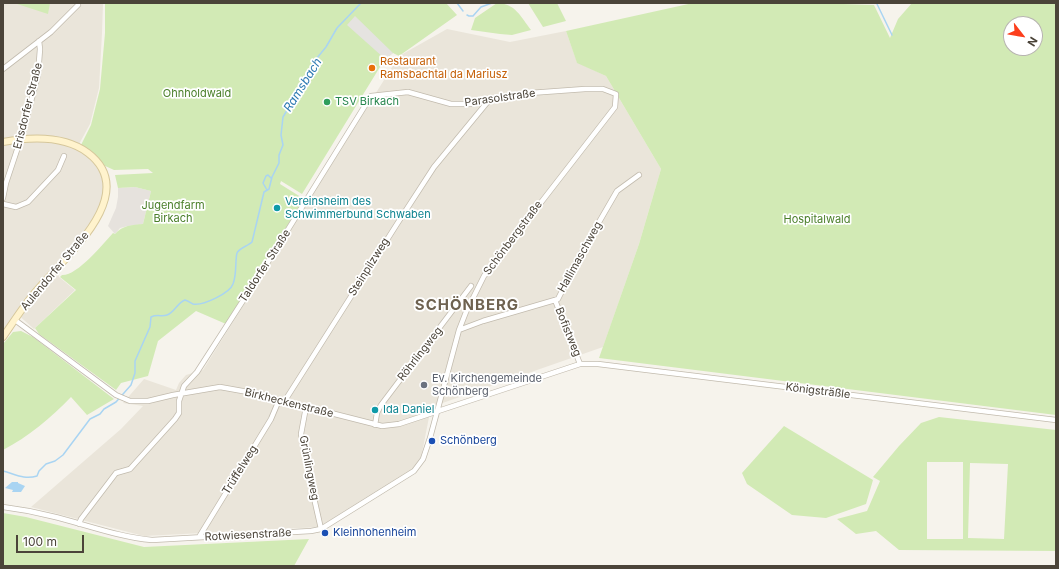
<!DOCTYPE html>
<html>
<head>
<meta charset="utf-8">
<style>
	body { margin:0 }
	#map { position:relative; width:1059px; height:569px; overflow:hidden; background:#f6f3ec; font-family:Inter,sans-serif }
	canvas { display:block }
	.frame { position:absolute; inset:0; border:4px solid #4b4439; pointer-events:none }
	.north { position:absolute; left:1003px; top:16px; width:40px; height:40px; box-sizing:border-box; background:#fff; border:1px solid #b7b4b0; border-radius:50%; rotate:121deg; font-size:11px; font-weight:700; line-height:16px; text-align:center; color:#4b4439 }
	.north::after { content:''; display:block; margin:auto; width:14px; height:18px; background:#fc3f1d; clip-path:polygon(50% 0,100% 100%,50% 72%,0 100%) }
	.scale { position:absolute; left:16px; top:535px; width:68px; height:18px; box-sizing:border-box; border:2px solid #4b4439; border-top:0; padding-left:5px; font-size:12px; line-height:14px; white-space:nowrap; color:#4b4439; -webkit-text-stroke:3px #fff; paint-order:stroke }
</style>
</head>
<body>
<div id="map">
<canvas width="1059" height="569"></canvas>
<div class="frame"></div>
<div class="north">N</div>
<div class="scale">100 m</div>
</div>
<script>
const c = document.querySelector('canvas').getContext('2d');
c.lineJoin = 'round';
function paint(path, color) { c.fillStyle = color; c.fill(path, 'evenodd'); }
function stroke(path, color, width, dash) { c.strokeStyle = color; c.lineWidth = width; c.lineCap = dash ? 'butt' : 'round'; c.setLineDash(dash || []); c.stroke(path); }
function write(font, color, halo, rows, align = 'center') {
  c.font = font + ' Inter,sans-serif'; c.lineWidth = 3.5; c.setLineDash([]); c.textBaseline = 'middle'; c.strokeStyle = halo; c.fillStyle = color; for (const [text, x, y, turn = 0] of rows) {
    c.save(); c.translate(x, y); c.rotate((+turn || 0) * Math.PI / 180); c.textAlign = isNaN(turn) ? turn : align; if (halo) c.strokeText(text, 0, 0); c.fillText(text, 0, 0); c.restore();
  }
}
const residential = new Path2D(`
	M3,3h100l-1,30 -3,55 -9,36 -12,22 18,15 10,23 -7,30 -43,54 3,9 16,13 -41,39 -18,-16 -13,19z
	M447,29l63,13 56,-11 11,31 29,14 55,93 -22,75 -36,103 -172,60 -10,51 -8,12 -94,57 -175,9 -113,-29 90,-78 22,-23 -20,-3 21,-24 32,11 3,-7 7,-8 17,-5 196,-314z`);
const industrial = new Path2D(`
	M135,187l16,4 -8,33 -15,2 -8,2 -5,6 -7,-8 8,-18 2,-11v-9z`);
const green = new Path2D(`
	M14,3h36l-2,11z
	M105,3h341l11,12 -58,41 -6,-3 -4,3 -4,1 -1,1 -1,4 -81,132 -21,-13 -1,3 24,15 -78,125 -30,-13 -38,30 -10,35 -27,7 -5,7 -77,-56 -4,-6 41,-38 -16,-13 2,-2c15,1 40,-30 51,-42l2,1c8,-9 17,-9 28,-10l8,-33 -16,-4 -17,1 -3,-13 38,-2 -5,-4 -34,1 -11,-5 -10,-12 -12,-8 10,-20 9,-36 5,-56z
	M497,3c18,0 24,14 34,27l-19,5 -12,-1 -29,-4 4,-12z
	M528,3h29l9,18 -23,6z
	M693,3h121l8,1h21l31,1 16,33 8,-19 14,-16h144v412l-457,-57 40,-114 22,-75 -55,-93 -29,-13 -11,-32zM1011,24h24v24h-24z
	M21,331l12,6 81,62 -27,16 -16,-18c-20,21 -43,40 -68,53v-106l10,-12z
	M939,417l117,13v121l-157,-1 -23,-19 -20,3 -19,-15 30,-8 13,-30 -7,-4 26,-31 22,-23zM927,462h36v77h-36zM970,463l38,1 -4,75 -36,-1z
	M784,426l89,54 -7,24 -40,14 -34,-3 -45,-31 -5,-11z
	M3,513l23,4 118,30 165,-8 -15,27h-289l-2,-2z`);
const parking = new Path2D(`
	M355,16l38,37 -4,3 -4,1 -1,1 -37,-33z`);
const water = new Path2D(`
	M12,482h6v1l7,3 -4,6h-9l1,-2 -8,-2z`);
const stream = new Path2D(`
	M457,3l6,8
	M877,4l15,31
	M467,15l2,1h4l8,-9 11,-4
	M267,190l-4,-7 3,-7 2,-1 3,3 1,-1
	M3,471c12,3 21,9 34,5l2,-5 7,-7 9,-3 8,-6 27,-36 10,-5 4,-5 12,-7 15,-17 4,-12v-12l15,-34 1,-10c6,-3 11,0 16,-2 8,-3 10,-12 18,-15 3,1 6,3 8,4 10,2 37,-11 40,-20 4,-10 2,-24 4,-31 2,-5 11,-7 15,-11l12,-50 5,-3 3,-12 7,-14v-8l4,-10 -2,-10 2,-18 12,-20 7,-15 15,-24 9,-11 11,-19 24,-25`);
const minor = new Path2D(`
	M3,69l48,-37 27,-27
	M3,198l3,-15 17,-51 15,-57 2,-26 -1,-8
	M3,204l13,3 12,-5 30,-32 6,-14
	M555,300l25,64
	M15,320l101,75 14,6h18l25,-6 47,-8 28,5 134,34 17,-2 181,-60h18l65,8 393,48
	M459,330l24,-9 72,-21 3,-1 22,-44 37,-64 22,-16
	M284,402l113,-178 37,-57 56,-68
	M306,407l-5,27 11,55 9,40
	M375,425l2,-12 4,-8 90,-119
	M3,507c16,2 32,5 48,9 34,8 67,21 101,24l159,-9 10,-2 93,-58 9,-12 7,-21 29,-108 7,-18 18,-36 131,-169 1,-13 -13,-5h-18l-55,4 -39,6 -21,5h-19l-43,-12 -37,4 -105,169 -69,107 -13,14 -5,15v12l-4,6 -45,50 -14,4 -35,46 -2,5
	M199,537l72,-118 8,-19`);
const secondary = new Path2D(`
	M3,142c27,-5 61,-7 85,11 54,41 -24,105 -51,137 -13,15 -23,31 -34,47`);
const markers = [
	[372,68,4,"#e8710a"],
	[327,102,4,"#2e9e5b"],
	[277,208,4,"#0f9aa8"],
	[424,385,4,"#6b7280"],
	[375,410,4,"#0f9aa8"],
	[432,441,4,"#1a4fb4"],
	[325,533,4,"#1a4fb4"]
];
const foodNames = [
	["Restaurant",380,62],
	["Ramsbachtal da Mariusz",380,75]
];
const parkNames = [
	["Ohnholdwald",197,94],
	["Jugendfarm",173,206],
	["Birkach",173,219],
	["Hospitalwald",817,220]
];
const streetNames = [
	["Parasolstraße",500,98,-8],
	["Erisdorfer Straße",28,106,-76],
	["Schönbergstraße",513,238,-53],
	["Hallimaschweg",580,257,-61],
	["Taldorfer Straße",265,266,-57],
	["Steinpilzweg",369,267,-58],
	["Aulendorfer Straße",55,271,-50],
	["Bofistweg",568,332,68],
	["Röhrlingweg",420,354,-52],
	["Königsträßle",818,391,7],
	["Birkheckenstraße",289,403,14],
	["Grünlingweg",309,468,79],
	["Trüffelweg",240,470,-58],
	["Rotwiesenstraße",248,535,-3]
];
const leisureNames = [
	["TSV Birkach",335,102]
];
const cultureNames = [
	["Vereinsheim des",285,202],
	["Schwimmerbund Schwaben",285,215],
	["Ida Daniel",383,410]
];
const worshipNames = [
	["Ev. Kirchengemeinde",432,379],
	["Schönberg",432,392]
];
const transitNames = [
	["Schönberg",440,441],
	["Kleinhohenheim",333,533]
];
const waterNames = [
	["Ramsbach",303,85,-58]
];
const districtNames = [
	["SCHÖNBERG",467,305]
];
paint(residential, '#eae5da');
paint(industrial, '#e6e2dd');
paint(green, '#d2eab5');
paint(parking, '#e5e3e0');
paint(water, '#a9d4f2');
stroke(stream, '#a9d4f2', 1.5);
stroke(minor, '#c2bbae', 6);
stroke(secondary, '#d6c79b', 8);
stroke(minor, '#fff', 4.5);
stroke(secondary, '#fff3cd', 6);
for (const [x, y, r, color] of markers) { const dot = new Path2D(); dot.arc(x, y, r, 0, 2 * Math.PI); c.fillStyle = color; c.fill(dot); stroke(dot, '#fff', 1.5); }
write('11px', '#c56008', '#fff', foodNames, 'left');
write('11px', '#4a7f2a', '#fff', parkNames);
write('11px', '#4b4439', '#fff', streetNames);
write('11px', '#27864d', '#fff', leisureNames, 'left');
write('11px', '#0d838f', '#fff', cultureNames, 'left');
write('11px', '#5b616d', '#fff', worshipNames, 'left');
write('11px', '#164399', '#fff', transitNames, 'left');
write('italic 12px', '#2e7ab2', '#fff', waterNames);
c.letterSpacing = '1px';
write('bold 15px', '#6e6250', '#fff', districtNames);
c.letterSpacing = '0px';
</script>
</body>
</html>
